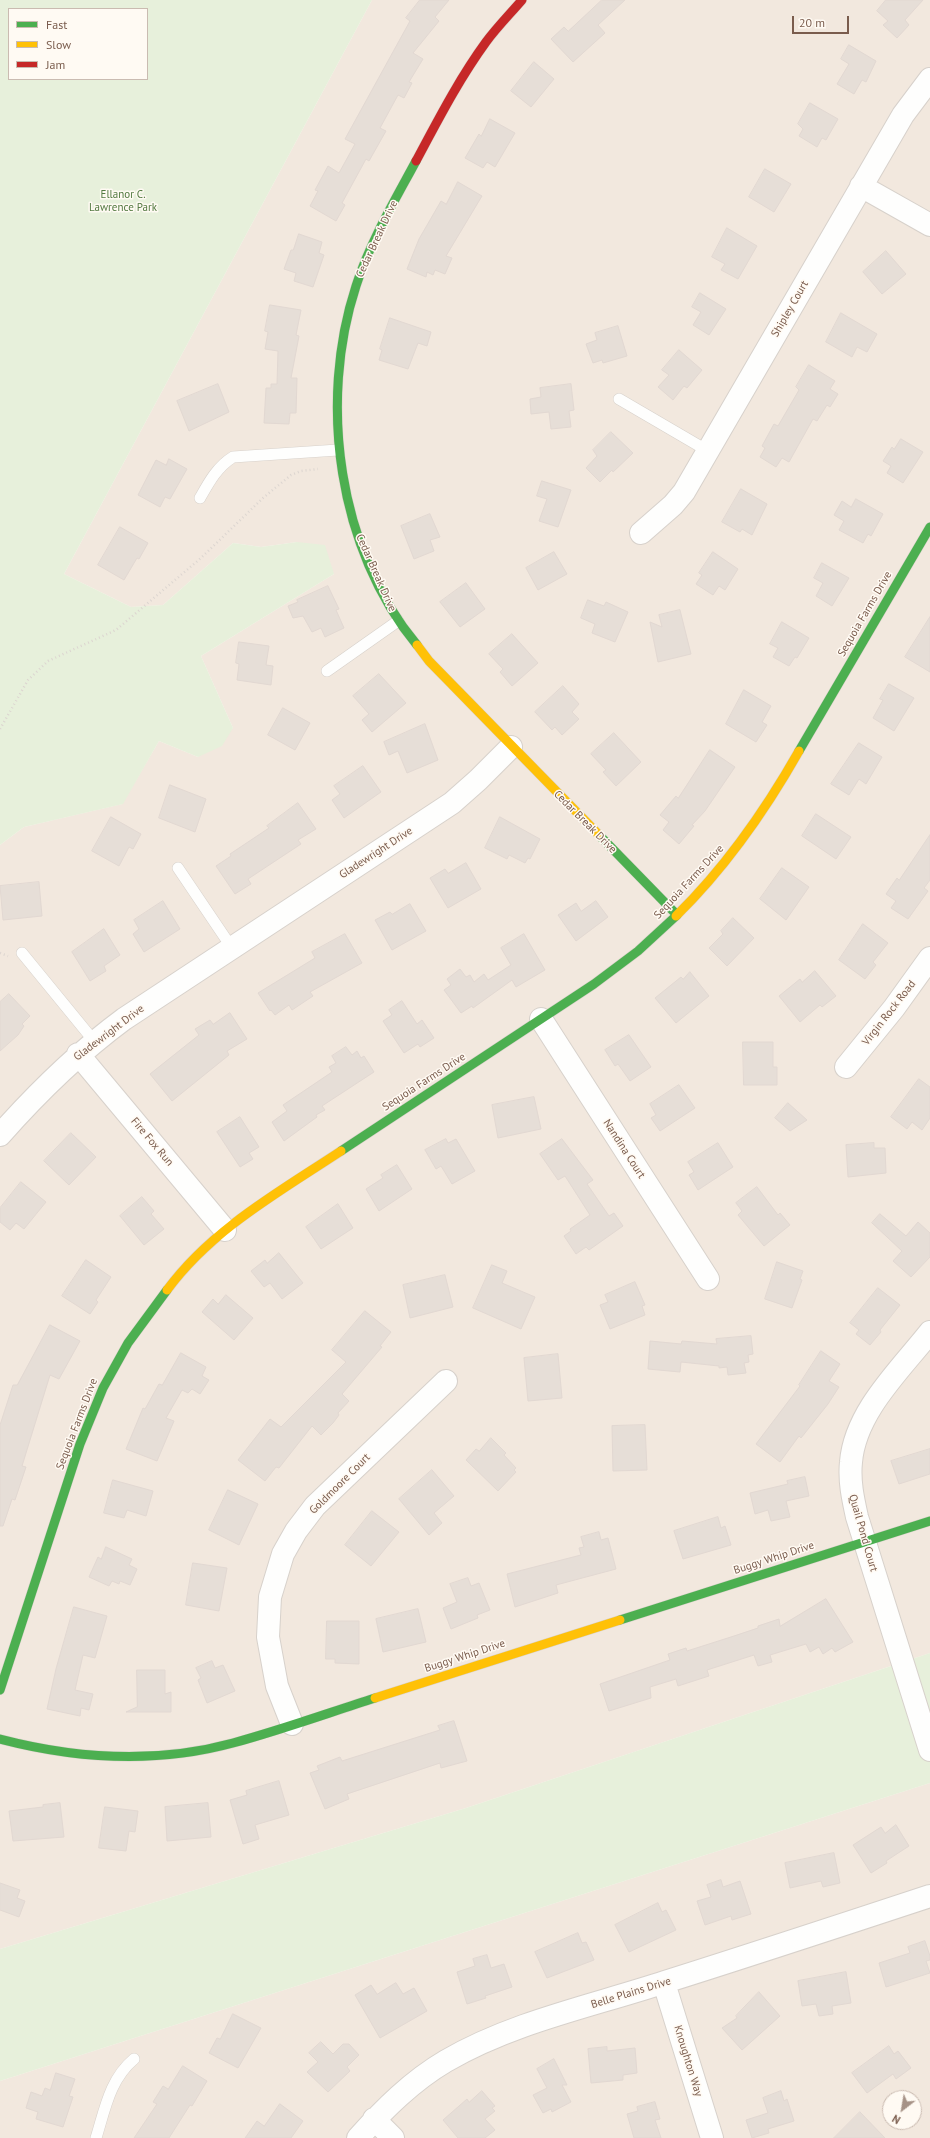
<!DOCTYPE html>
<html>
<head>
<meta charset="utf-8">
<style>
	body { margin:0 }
	#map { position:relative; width:930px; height:2138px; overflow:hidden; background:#f9f5f0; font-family:"PT Sans",sans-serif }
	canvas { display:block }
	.legend { position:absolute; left:8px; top:8px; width:140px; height:72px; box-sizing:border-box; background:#fffaf3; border:1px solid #cabbb1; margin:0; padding:5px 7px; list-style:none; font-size:12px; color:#7a5c4d }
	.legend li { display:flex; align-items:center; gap:8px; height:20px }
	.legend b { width:20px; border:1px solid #cabbb1 }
	.north { position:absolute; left:882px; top:2090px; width:40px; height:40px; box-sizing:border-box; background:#fffaf3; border:1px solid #cabbb1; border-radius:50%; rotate:211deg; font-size:11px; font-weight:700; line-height:16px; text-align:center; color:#7a5c4d }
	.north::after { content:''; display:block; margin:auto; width:14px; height:18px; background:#a69286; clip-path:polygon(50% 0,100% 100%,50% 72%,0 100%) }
	.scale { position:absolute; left:792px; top:16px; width:57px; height:18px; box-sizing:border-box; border:2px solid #7a5c4d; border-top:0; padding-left:5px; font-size:12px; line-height:14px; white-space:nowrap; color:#7a5c4d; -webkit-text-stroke:3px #fffaf3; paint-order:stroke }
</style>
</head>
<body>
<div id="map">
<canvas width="930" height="2138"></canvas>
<ul class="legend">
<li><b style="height:5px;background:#4caf50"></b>Fast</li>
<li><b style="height:5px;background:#ffc107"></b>Slow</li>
<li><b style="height:5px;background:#c62828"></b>Jam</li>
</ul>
<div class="north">N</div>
<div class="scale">20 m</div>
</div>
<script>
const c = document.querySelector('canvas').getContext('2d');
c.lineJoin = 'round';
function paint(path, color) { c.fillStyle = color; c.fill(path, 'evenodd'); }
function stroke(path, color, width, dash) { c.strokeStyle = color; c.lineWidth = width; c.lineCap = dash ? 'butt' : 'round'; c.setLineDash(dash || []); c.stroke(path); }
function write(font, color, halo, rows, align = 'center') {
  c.font = font + ' "PT Sans",sans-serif'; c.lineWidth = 3; c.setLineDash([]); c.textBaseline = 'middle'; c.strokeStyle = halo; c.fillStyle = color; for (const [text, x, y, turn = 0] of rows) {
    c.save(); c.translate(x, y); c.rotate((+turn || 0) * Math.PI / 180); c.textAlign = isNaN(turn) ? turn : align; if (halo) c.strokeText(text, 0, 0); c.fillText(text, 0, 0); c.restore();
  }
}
const residential = new Path2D(`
	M372,0h558v1653l-464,155 -466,141v-1104l24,-18 98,-23 37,-63 39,16 35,-29 -32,-72 133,-82 -37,-32 -36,5 -28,-4 -70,62 -32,2 -67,-33z
	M930,1783v355h-930v-57zM890,2098h24v24h-24z`);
const green = new Path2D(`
	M0,0h372l-308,574 67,33 32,-2 70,-62 28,4 36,-5 28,3 9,29 -133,82 32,72 -11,18 -24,11 -39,-16 -36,63 -99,23 -24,18zM9,9h138v70h-138z
	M930,1653v130l-930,298v-132l466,-141z`);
const building = new Path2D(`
	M420,0h29l-14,17 4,4 -26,32 10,6 -14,23 3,1 -8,15 -6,-3 -18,33 6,3 -17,30 -3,-2 -24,44 3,2 -9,16 -26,-15 8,-15 -3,-1 13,-24 11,7 16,-29 -10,-5 65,-118 -4,-3z
	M602,0h23l-27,25 7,8 -32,29 -22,-23 13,-12 4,4z
	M886,0h37l-18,20 4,5 -12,13 -14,-13 5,-4 -11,-10z
	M849,45l27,16 -10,21 -4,-2 -8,14 -17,-10 12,-20 -8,-5z
	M534,62l20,17 -23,28 -20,-16z
	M810,103l28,16 -12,21 -4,-2 -5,9 -18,-11 4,-7 -5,-5z
	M490,119l25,14 -20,34 -8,-5 -4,6 -18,-10 14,-24 2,2z
	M765,169l26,15 -17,28 -25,-15z
	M458,182l24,14 -36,60 6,2 -7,16 -10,-4 -2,5 -6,-3 -1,5 -19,-8 12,-30 22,-38 5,3z
	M727,228l30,18 -19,33 -17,-9 4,-6 -13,-7z
	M299,234l23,8 -3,11 5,2 -11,32 -19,-6 2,-8 -12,-4 7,-19h2z
	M886,251l20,23 -24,20 -19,-22z
	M700,293l26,16 -17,26 -16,-10 8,-13 -9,-5z
	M270,305l31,5 -5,25 3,1 -8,42h6l-1,35h-6l-1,11 -25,-1 2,-35h5v-4h6l1,-33 -13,-2 3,-17 -3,-1z
	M841,313l36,21 -10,18 -10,-5 -5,10 -26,-15z
	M390,318l41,14 -4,14 -9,-3 -10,26 -29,-9 3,-10 -2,-1z
	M618,326l9,30 -24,7 -1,-3 -9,3 -7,-19 11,-4 -2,-7z
	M679,350l23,20 -15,18 -3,-2 -11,14 -15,-13 11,-12 -7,-5z
	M809,365l26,16 -5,8 8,5 -8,13 -3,-2 -10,16 -4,-2 -24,43 -7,-4 -6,9 -16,-10 5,-9 -3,-2 12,-22 4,2 21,-36 -3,-3z
	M218,384l11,28 -40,19 -12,-30z
	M571,384l3,26 -5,1 2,16 -20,2 -2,-17 -18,2 -1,-15 11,-2 -1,-9z
	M611,432l22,21 -20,19 -1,-2 -12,12 -14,-14 11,-12 -4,-6z
	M901,439l22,13 -20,31 -16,-10 4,-7 -8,-5 9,-14 2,2z
	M169,459l18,10 -17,30 -5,-2 -5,10 -22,-12 18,-35 10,5z
	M542,481l29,9 -13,37 -19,-6 8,-22 -10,-3z
	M741,489l26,15 -15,31 -10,-6 -2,3 -18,-10z
	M856,499l27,15 -12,22 -3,-2 -5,9 -24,-13 5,-9 -10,-6 8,-14 9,6z
	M430,514l10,23 -10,3 4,11 -20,8 -13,-33z
	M120,527l28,16 -9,16 -2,-1 -13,22 -26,-15z
	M554,552l13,22 -29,16 -12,-22z
	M713,552l25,17 -13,21 -6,-4 -6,9 -17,-11 6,-9 -3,-2z
	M822,563l27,15 -17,28 -16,-10 7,-13 -9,-5z
	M466,583l19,26 -25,18 -20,-25z
	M328,586l11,23 -3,1 8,18 -19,9 -4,-9 -9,4 -9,-16 -10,2 -5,-12 10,-4 -1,-2z
	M588,600l16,6 2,-4 22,10 -13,30 -23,-9 3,-9 -14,-6z
	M680,610l11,44 -33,8 -8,-40 12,5 -3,-12z
	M930,617v55l-25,-15z
	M782,622l27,16 -12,20 -2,-1 -6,9 -16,-9 5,-9 -8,-4z
	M512,634l26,29 -26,23 -12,-14 3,-3 -14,-15z
	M239,642l30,4 -3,19 7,1 -2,19 -34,-5 2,-16 -3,-1z
	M379,674l27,29 -34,29 -10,-12 7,-6 -16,-18z
	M889,684l25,14 -20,33 -21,-13 10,-18 -3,-1z
	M563,686l16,18 -7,8 7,7 -17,16 -7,-8 -3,3 -17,-18z
	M744,690l27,16 -9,16 5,3 -11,17 -30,-18z
	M283,708l27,15 -15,27 -27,-15z
	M425,724l13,36 -31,13 -9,-22 -9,4 -5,-13z
	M614,733l27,29 -25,24 -13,-14 3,-2 -15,-16z
	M859,743l23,14 -16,27 -7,-5 -10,16 -18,-11z
	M710,750l25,17 -30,44 -13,14 2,1 -15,18 -16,-14 6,-8 -9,-7 16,-19 2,2z
	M363,766l18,26 -37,26 -12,-18 8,-6 -6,-8z
	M170,785l36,14 -11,33 -36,-14z
	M298,803l18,26 -18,11 3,4 -53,35 3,5 -16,10 -19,-28 15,-10 -1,-2 39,-26 -2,-2z
	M816,814l35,23 -15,22 -34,-23z
	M111,817l30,17 -8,15 -4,-2 -10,19 -27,-15z
	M500,817l40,22 -10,20 -2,-1 -3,5 -16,-8 -2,4 -22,-11z
	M930,835v45l-6,8 4,3 -20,28 -17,-11 5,-7 -10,-7 11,-16 2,2z
	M466,863l15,26 -33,19 -18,-30 15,-9 3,4z
	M782,868l27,19 -23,33 -26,-21z
	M39,882l3,34 -39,4 -3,-34z
	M163,901l17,28 -36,23 -11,-18 6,-5 -5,-9z
	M596,901l12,16 -32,24 -18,-26 18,-12 5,8z
	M410,904l16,27 -34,19 -17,-30 15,-8 2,2z
	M733,918l21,20 -27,28 -18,-18 14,-14 -2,-3z
	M863,924l25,19 -15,19 3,3 -11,14 -26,-19z
	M104,929l16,26 -16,11 2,5 -16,10 -18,-29z
	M345,934l17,29 -52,29 3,4 -21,14 -3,-5 -14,10 -4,-5 -1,1 -12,-18 57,-35 -3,-6z
	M524,934l21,36 -29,17 -4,-7 -39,28 -1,-2 -11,7 -17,-23 7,-5 -4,-6 13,-10 6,8 4,-2 4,7 10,-8 4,6 23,-15 -10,-17z
	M815,971l21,25 -14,11 -2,-2 -20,17 -21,-26 21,-17 2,3z
	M690,972l19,24 -33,27 -21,-25 26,-21 2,2z
	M9,994l21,22 -8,8 2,2 -6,9 -18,16v-49z
	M402,1001l15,23 5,-4 12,18 -14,9 -2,-3 -14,9 -21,-32 9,-6 -3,-5z
	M230,1013l17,26 -20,12 2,4 -57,46 -22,-27 49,-39 -4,-6 15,-9 3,4z
	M629,1035l22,32 -21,14 -12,-17 -3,2 -10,-16z
	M743,1042h30v25h4v18h-33z
	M346,1047l6,8 5,-4 4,7 3,-2 10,16 -52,34 3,4 -9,5 1,2 -33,24 -12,-19 15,-11 -4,-6 49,-33 -3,-5 7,-4 -4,-7z
	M919,1079l11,8v31l-8,12 -10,-8 -5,7 -16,-12z
	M679,1085l16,23 -35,23 -9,-13 5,-3 -6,-11z
	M534,1097l7,32 -43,9 -6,-33z
	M788,1103l19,17 -17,11 -15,-13z
	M240,1117l19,30 -10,6 4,6 -13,8 -23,-35z
	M71,1133l25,24 -27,28 -25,-24z
	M446,1139l2,4 8,-4 19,32 -23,13 -11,-18 -5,3 -11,-19z
	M562,1139l31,41 -6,4 22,32 5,-3 9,13 -34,24 -3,-3 -10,7 -12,-18 7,-5 -1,-2 20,-14 -25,-39 -7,4 -18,-26z
	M718,1143l15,24 -35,23 -9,-15 5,-3 -6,-10z
	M874,1143v5h11l1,25 -38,4 -2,-32z
	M397,1165l15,24 -33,22 -13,-22 17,-11 -2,-3z
	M21,1182l25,20 -22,27 -8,-6 -6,7 -10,-8v-14z
	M757,1187l21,28 2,-2 10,12 -26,21 -26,-31 4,-4 -6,-8z
	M142,1197l12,14 -3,3 13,15 -20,16 -24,-29z
	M338,1204l15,24 -32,21 -15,-22z
	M880,1214l26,22 12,-14 12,11v24l-19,20 -18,-16 9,-10 -30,-28z
	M279,1253l24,30 -21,16 -12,-16 -6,4 -13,-16 14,-11 2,3z
	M86,1260l25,17 -15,23 2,2 -8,12 -28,-18z
	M777,1262l26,9 -3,8 2,1 -10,28 -27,-9z
	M492,1265l15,6 -5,12 33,14 -14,32 -48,-21z
	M445,1275l8,32 -43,11 -7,-33z
	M635,1282l10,23 -3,1 3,9 -35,14 -10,-24 8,-3 -3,-7z
	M878,1288l22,17 -20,25 1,2 -11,13 -14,-11 3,-4 -9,-7z
	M226,1295l27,23 -19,22 -32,-28 11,-13 5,5z
	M365,1311l26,21 -11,14 2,1 -40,47 7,7 -11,12 1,2 -6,8 -12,12 -9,-9 -33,42 -3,-1 -11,14 -27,-21 32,-41 11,8 65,-65 -14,-12z
	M50,1325l30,16 -21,38 -9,-4 -28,91 4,1 -11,33 -3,-1 -9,27h-3v-101l13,-40h4z
	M751,1336l2,18 -5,1 1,7 -5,1 2,10 -18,2 -1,-8 -8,1v-2l-38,-4 -1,10 -32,-3 2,-28 31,3 1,-3 35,3 -1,-5z
	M821,1351l19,13 -11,17 10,6 -11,17 -27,34 -2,-2 -19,26 -24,-18 44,-58 -1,-1z
	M181,1353l25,14 -4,9 7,4 -9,14 -8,-5 -4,4 -6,-3 -16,28 8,3 -17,40 -31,-12 17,-41 2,1 14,-25 3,1z
	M558,1354l4,44 -34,3 -4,-43z
	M645,1425l2,45 -34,1 -1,-45z
	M491,1438l15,15 -2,2 12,13 -2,2 2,2 -18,19 -32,-31 10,-11 3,2z
	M930,1449v25l-31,10 -8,-23z
	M432,1470l22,26 -20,17 8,10 -13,12 -30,-36z
	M805,1477l4,19 -23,5 4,16 -19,4 -3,-11 -13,4 -5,-21 38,-9 -1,-3z
	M113,1480l40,11 -7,25 -19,-6 -3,8 -20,-5z
	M228,1490l30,14 -19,41 -30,-15z
	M372,1511l27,21 -28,34 -26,-21z
	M718,1517l3,11 4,-2 6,19 -48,14 -9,-28z
	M599,1532l2,8 7,-2 8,31 -60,16 2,8 -43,14 -8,-33 74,-19 -2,-7 5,-1 -3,-10z
	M106,1547l26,12 -3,6 8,4 -7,16 -10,-4 -1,3 -7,-3 -3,5 -20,-9 9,-20 3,2z
	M193,1563l34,5 -8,43 -33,-6z
	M468,1578l3,8 8,-3 11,27 -13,5 1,3 -27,11 -8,-21 14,-6 -7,-18z
	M826,1599l27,43 -18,10 -3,-4 -9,6 -4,-7 -9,5 -4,-8 -36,11 2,7 -14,4 -4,-11 -47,15 2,6 -31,10 -2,-7 -26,8 1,11 -42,13 -9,-27 70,-24 -2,-6 18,-6 1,3 47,-15 24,-8v-2l21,-7 1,7z
	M74,1607l33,9 -12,42 -12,-3 -8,35 18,4 -4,16 -8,-2 -1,8 -33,-7 9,-40z
	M418,1609l8,33 -43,10 -7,-33z
	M327,1621h32v43l-24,-1v-4h-9z
	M212,1661l3,7 8,-3 12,26 -28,12 -9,-23 3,-2 -5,-10z
	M137,1670h28v24l6,-2v20h-45l11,-5z
	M454,1721l13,40 -26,7 -1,-5 -93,31 2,5 -24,10 -15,-36 9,-3 -2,-4 23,-9 2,4 98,-31 -2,-4z
	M279,1781l10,34 -34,10 4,14 -16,5 -13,-44 17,-5 -1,-4z
	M60,1803l4,34 -51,4 -4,-30 34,-4v-2z
	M208,1803l3,34 -44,4 -2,-34z
	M105,1807l33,4 -3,21 -6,-1 -3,20 -27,-3z
	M896,1825l13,21 -23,15 1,2 -16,10 -18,-28 28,-18 4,6z
	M834,1853l6,30 -17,4 -2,-6 -31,7 -5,-25z
	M721,1880l2,7 17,-6 11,33 -19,6 -1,-4 -26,9 -8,-24 14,-4 -4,-12z
	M0,1883l20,7 -3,8 8,3 -6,16 -19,-7z
	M658,1903l4,9 4,-2 10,20 -47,22 -14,-27z
	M578,1933l4,10 4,-1 8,18 -47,18 -12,-26z
	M925,1941l5,15v4l-4,1 4,12 -44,14 -7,-24 31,-10 -2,-6z
	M487,1955l4,13 13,-4 8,23 -27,9 1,2 -19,6 -10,-32 18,-6 -2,-7z
	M846,1972l5,31 -19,3 1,8 -14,2 -3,-12 -14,2 -4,-25z
	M396,1983l7,11 11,-6 13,23 -47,27 -25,-43 16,-10 6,9z
	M759,1992l21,24 -38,34 -20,-22 15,-10 -1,-2z
	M233,2014l28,14 -23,40 -29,-15 8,-15 3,1z
	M321,2042l12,12 10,-10h6l10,11 -12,12 3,4 -22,21 -21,-20 11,-10 -9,-9z
	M889,2046l5,8 4,-3 13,17 -15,11 -3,-5 -26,19 -15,-20z
	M607,2047v4l28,-3 2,25 -14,2v5l-32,3 -3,-34z
	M554,2059l13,26h-5l9,17 -19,10 -1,-3 -8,4 -10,-18 14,-7 -10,-19z
	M183,2066l24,15 -15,25 -2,-1 -21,33h-35l23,-34 -4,-2 10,-16 5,3z
	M56,2073l19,6 -6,17 4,1 -10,30 -27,-8 2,-7 -12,-4 5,-16 11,4 3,-8 5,2z
	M482,2091l13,15 -3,2 3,3 -10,8 10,11 -10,8h-27l-15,-18 24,-21 2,3z
	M781,2091l3,10 3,-2 7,22 -26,8 1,4 -17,5 -6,-18 22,-7 -5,-15z
	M655,2102l5,17 -5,1 6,18h-27l-7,-24 11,-3 -1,-4z
	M280,2104l23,17 -12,17h-46l12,-17 7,5z
	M860,2112l25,26h-51z`);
const path = new Path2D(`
	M0,729l28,-49 20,-19 68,-31 85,-72 62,-60 28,-23 10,-4 17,-2
	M0,953l8,3`);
const lane = new Path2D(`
	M619,399l89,52
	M200,498c9,-16 17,-31 33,-41l105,-7
	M327,671l71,-50
	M178,868l54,80
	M22,953l72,88
	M96,2138c9,-29 14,-59 38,-79`);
const street = new Path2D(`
	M861,186l69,39
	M641,533l32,-28 11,-13 219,-377 27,-36
	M541,1019l167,260
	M78,1054l147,176
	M846,1067l48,-59 36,-50
	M0,1135c38,-43 78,-82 124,-116l328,-216 26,-23 33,-33
	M930,1332c-30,38 -75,80 -79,130 -2,19 2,37 6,55l73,233
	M292,1724l-15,-38 -9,-49 2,-40 13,-43 13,-23 19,-25 131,-125
	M664,1983l48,155
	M374,2119l19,19
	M358,2138c26,-29 54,-57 88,-77 67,-39 146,-55 219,-79 89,-28 177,-57 265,-86`);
const fast = new Path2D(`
	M416,161c-22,41 -46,81 -60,125 -38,116 -18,264 61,359
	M799,751l131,-224
	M600,836l77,79
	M341,1151l253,-167 44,-33 38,-35
	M620,1620l310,-99
	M0,1690l80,-246 23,-56 25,-45 39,-53
	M0,1739c77,20 156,25 233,4 48,-13 95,-30 142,-45`);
const slow = new Path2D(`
	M417,645l12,16 171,175
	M676,916c50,-49 89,-105 123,-165
	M167,1290c45,-61 112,-98 174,-139
	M375,1698l245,-78`);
const jam = new Path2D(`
	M416,161c22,-41 43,-82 70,-119 11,-15 24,-28 36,-42`);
const parkNames = [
	["Ellanor C.",123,195],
	["Lawrence Park",123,208]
];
const streetNames = [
	["Cedar Break Drive",377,239,-65],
	["Shipley Court",790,309,-60],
	["Cedar Break Drive",376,573,66],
	["Sequoia Farms Drive",865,614,-60],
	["Cedar Break Drive",585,822,45],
	["Gladewright Drive",376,853,-33],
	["Sequoia Farms Drive",689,882,-47],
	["Virgin Rock Road",889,1013,-52],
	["Gladewright Drive",109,1033,-37],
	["Sequoia Farms Drive",424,1082,-33],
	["Fire Fox Run",152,1142,50],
	["Nandina Court",624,1149,57],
	["Sequoia Farms Drive",77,1424,-69],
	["Goldmoore Court",340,1484,-45],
	["Quail Pond Court",863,1533,74],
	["Buggy Whip Drive",774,1558,-18],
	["Buggy Whip Drive",465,1656,-18],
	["Belle Plains Drive",631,1993,-17],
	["Knoughton Way",688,2061,73]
];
paint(residential, '#f2e8de');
paint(green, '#e7f0db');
paint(building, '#e6ded7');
stroke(building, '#e2d8d2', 1);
stroke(lane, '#d7d1cb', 12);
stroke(street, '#d7d1cb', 24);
stroke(fast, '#d9d2cb', 10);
stroke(slow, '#d9d2cb', 10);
stroke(jam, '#d9d2cb', 10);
stroke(path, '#dcd5d0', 2.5, [1, 3]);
stroke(lane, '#fefefd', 11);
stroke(street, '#fefefd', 22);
stroke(fast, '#4caf50', 9);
stroke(slow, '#ffc107', 9);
stroke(jam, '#c62828', 9);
write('11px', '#537a41', '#fffaf3', parkNames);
write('11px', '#7a5c4d', '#fffaf3', streetNames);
</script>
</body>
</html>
